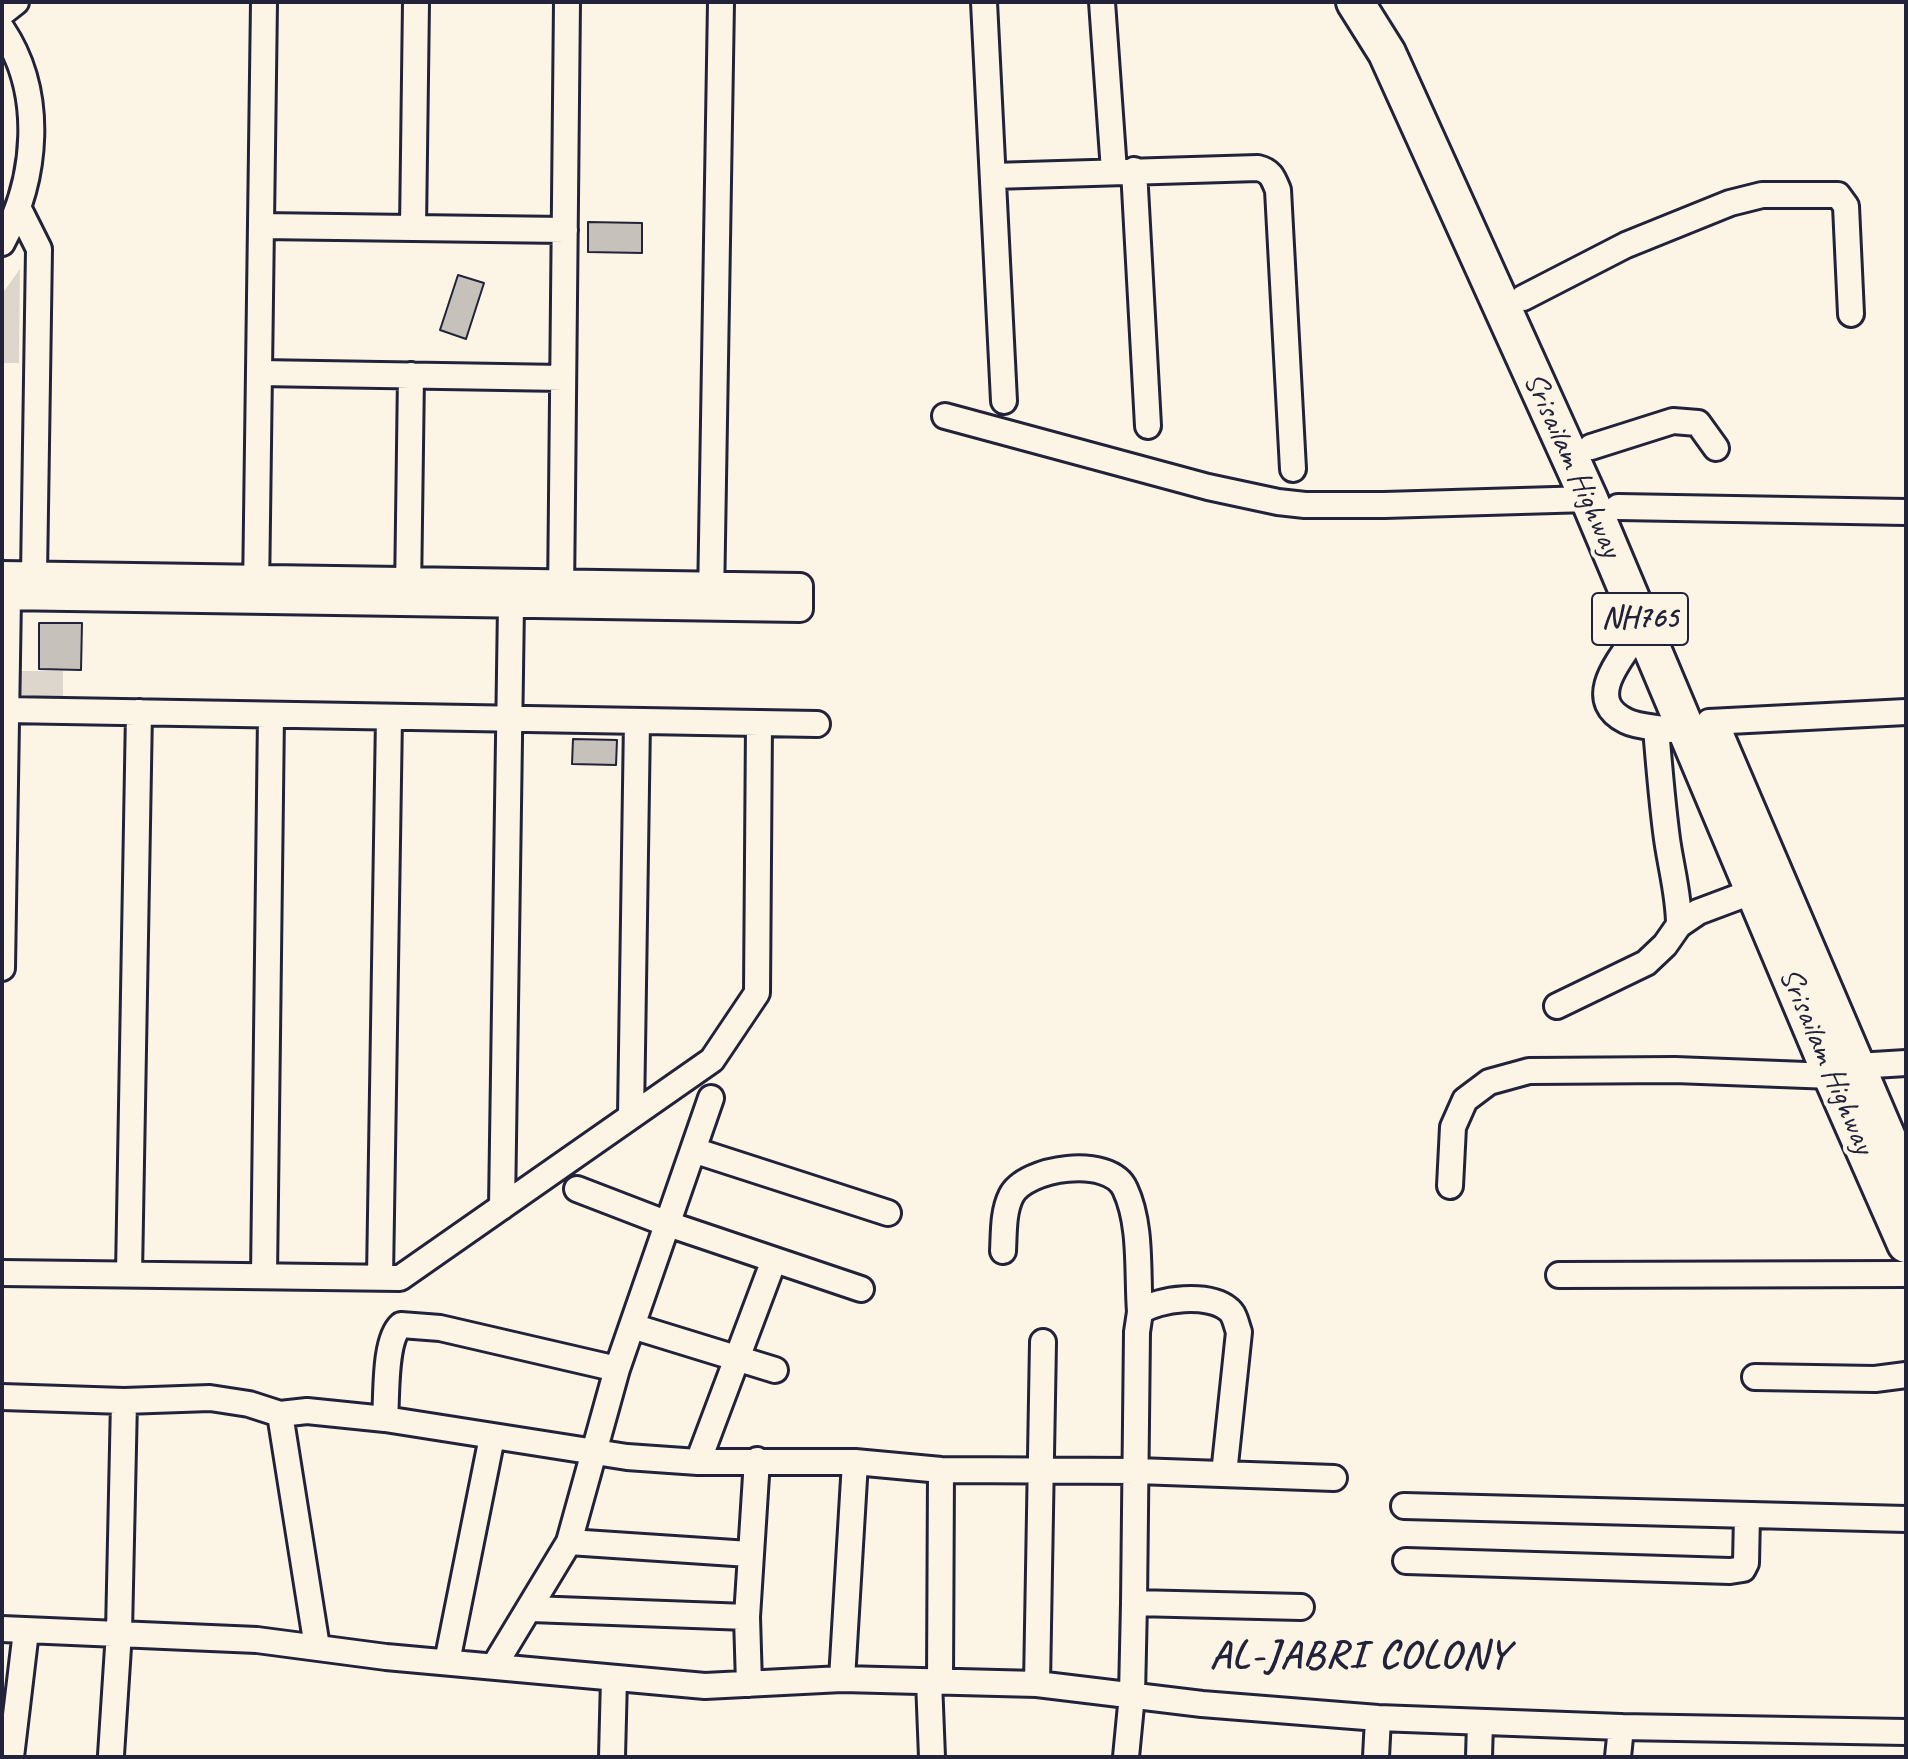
<!DOCTYPE html>
<html>
<head>
<meta charset="utf-8">
<style>
	body { margin:0 }
	#map { position:relative; width:1908px; height:1759px; overflow:hidden; background:#fcf5e5; font-family:Caveat,sans-serif }
	canvas { display:block }
	.frame { position:absolute; inset:0; border:4px solid #22223b; pointer-events:none }
</style>
</head>
<body>
<div id="map">
<canvas width="1908" height="1759"></canvas>
<div class="frame"></div>
</div>
<script>
const c = document.querySelector('canvas').getContext('2d');
c.lineJoin = 'round';
function paint(path, color) { c.fillStyle = color; c.fill(path, 'evenodd'); }
function stroke(path, color, width, dash) { c.strokeStyle = color; c.lineWidth = width; c.lineCap = dash ? 'butt' : 'round'; c.setLineDash(dash || []); c.stroke(path); }
function write(font, color, halo, rows, align = 'center') {
  c.font = font + ' Caveat,sans-serif'; c.lineWidth = 8; c.setLineDash([]); c.textBaseline = 'middle'; c.strokeStyle = halo; c.fillStyle = color; for (const [text, x, y, turn = 0] of rows) {
    c.save(); c.translate(x, y); c.rotate((+turn || 0) * Math.PI / 180); c.textAlign = isNaN(turn) ? turn : align; if (halo) c.strokeText(text, 0, 0); c.fillText(text, 0, 0); c.restore();
  }
}
const green = new Path2D(`
	M20,269l-1,94h-17v-69z
	M20,671h43v27l-43,-1z`);
const building = new Path2D(`
	M588,222l54,1v30l-54,-1z
	M458,275l26,8 -18,56 -26,-9z
	M39,623h43l-1,47 -42,-1z
	M573,739l44,1 -1,25 -44,-1z`);
const minor = new Path2D(`
	M984,2l20,399
	M1102,2l12,169
	M2,13l14,-11
	M2,29c43,64 35,150 0,214
	M1134,170l14,256
	M993,176l265,-8c13,3 15,10 20,22l15,279
	M19,209l20,40 -5,326
	M261,226l304,4
	M413,228l3,-226
	M1523,298l103,-53 104,-42 32,-8h76l8,11 5,108
	M259,373l304,5
	M945,416l263,71 70,15 27,3h79l205,-6
	M1591,447l82,-26 25,2 18,25
	M1618,507l288,5
	M2,574l798,12v23l-798,-12
	M256,592l8,-590
	M408,593l3,-218
	M561,596l6,-594
	M711,600l10,-598
	M1643,626c-15,25 -64,72 -17,95 12,6 30,6 43,9
	M6,710l811,14
	M1709,722l197,-10
	M1656,728c3,37 6,74 11,111 4,29 12,56 12,86
	M2,968l6,-371
	M1557,1006l89,-43 19,-18 14,-20 19,-13 56,-21
	M1857,1066l49,-3
	M631,1116l6,-395
	M693,1150l195,63
	M1450,1186l3,-59 12,-27 24,-18 40,-11 146,-1 157,6
	M577,1189l91,35 193,65
	M502,1207l9,-602
	M1003,1251c1,-18 0,-39 8,-55 14,-29 99,-41 114,-7 17,36 12,84 15,123
	M2,1273l398,5 312,-218 45,-67 2,-270
	M129,1274l10,-562
	M1559,1275l347,-1
	M264,1276l7,-561
	M380,1277l9,-560
	M632,1326l143,44
	M1755,1377l120,2 31,-4
	M2,1397l122,4 86,-3 39,6 31,10 27,-3 78,8 242,38 71,5h157l86,8 196,1 197,7
	M280,1414l37,233
	M385,1419c2,-24 -1,-79 16,-94l39,3 177,41
	M698,1462l76,-202
	M1404,1506l502,13
	M569,1542l180,12
	M1406,1561l324,10 13,-2 3,-6 1,-48
	M1134,1603l167,4
	M531,1609l216,8
	M2,1629l255,11 129,17 319,29 137,-7 195,5 165,20 176,14 243,9 285,5
	M447,1662l45,-225
	M494,1666l75,-124 48,-173 94,-271
	M842,1679l13,-217
	M929,1681l3,76
	M940,1681l1,-211
	M749,1684l-2,-67 10,-157
	M1037,1684l6,-342
	M111,1755l8,-123 5,-231
	M11,1757l15,-126
	M612,1757l2,-79
	M1126,1757l6,-62 2,-92 3,-271 3,-20c18,-14 69,-19 88,-3 7,5 8,15 11,23l-15,142
	M1376,1757l2,-39
	M1479,1757l1,-34
	M1618,1757l3,-30`);
const highway = new Path2D(`
	M1355,2l32,51 202,446 243,577 74,168
	M1716,738l190,444`);
const shields = [
	[1640,619,96]
];
const shieldNames = [
	["NH765",1640,619]
];
const streetNames = [
	["Srisailam Highway",1572,465,66],
	["Srisailam Highway",1826,1061,67]
];
const districtNames = [
	["AL-JABRI COLONY",1360,1657]
];
paint(green, '#dcd6cc');
paint(building, '#c6c1bb');
stroke(building, '#22223b', 2);
stroke(minor, '#22223b', 30);
stroke(highway, '#22223b', 42);
stroke(minor, '#fcf5e5', 24);
stroke(highway, '#fcf5e5', 36);
for (const [x, y, w] of shields) { const box = new Path2D(); box.roundRect(x - w / 2, y - 26, w, 52, 6); c.fillStyle = '#fcf5e5'; c.fill(box); stroke(box, '#22223b', 2); }
write('bold 30px', '#22223b', null, shieldNames);
write('32px', '#22223b', '#fcf5e5', streetNames);
c.letterSpacing = '2px';
write('bold 40px', '#22223b', '#fcf5e5', districtNames);
c.letterSpacing = '0px';
</script>
</body>
</html>
